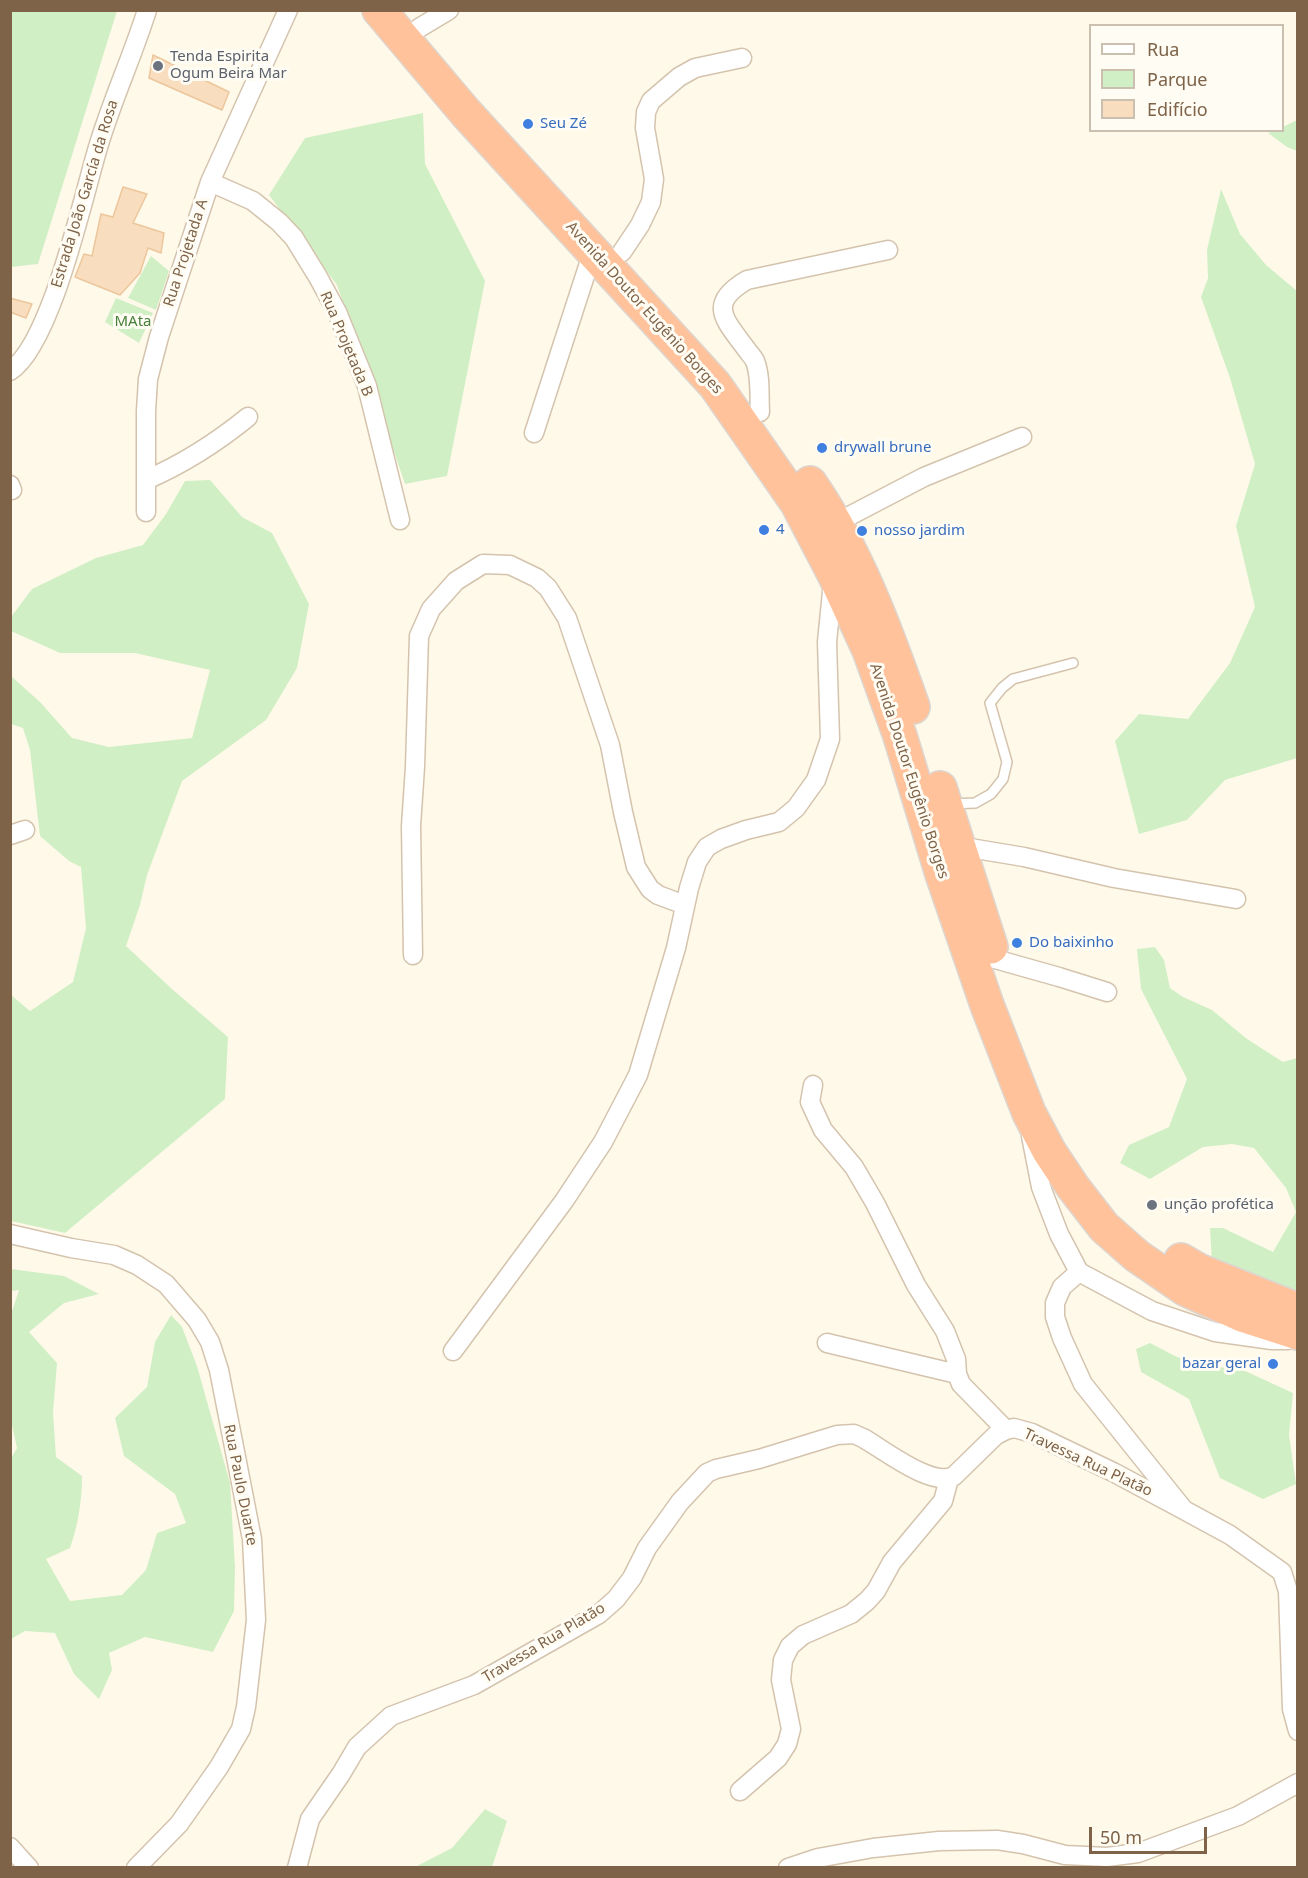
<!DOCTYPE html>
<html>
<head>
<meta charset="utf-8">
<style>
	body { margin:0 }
	#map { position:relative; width:1308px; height:1878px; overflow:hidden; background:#fff9ea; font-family:"Noto Sans",sans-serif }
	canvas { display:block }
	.frame { position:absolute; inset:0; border:12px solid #7e6349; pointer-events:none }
	.legend { position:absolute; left:1089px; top:24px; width:195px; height:108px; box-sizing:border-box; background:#fffcf3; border:2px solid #cbbfaf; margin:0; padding:8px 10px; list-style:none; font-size:18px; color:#7e6349 }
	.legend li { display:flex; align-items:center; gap:12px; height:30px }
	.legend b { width:30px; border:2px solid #cbbfaf }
	.scale { position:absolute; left:1089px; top:1827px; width:118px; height:27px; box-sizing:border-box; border:3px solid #7e6349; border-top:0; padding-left:8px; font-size:18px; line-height:21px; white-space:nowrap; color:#7e6349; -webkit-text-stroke:4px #fffcf3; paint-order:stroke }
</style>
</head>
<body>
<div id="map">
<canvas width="1308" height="1878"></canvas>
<div class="frame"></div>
<ul class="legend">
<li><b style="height:8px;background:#fff"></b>Rua</li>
<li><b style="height:16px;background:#d1efc5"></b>Parque</li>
<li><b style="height:16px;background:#f8ddbe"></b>Edifício</li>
</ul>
<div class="scale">50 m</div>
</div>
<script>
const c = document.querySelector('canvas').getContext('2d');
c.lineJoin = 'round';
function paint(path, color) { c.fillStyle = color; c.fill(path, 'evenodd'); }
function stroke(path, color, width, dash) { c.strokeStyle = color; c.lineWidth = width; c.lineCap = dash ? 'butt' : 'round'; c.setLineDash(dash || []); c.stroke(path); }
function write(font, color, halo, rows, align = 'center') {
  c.font = font + ' "Noto Sans",sans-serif'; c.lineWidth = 6; c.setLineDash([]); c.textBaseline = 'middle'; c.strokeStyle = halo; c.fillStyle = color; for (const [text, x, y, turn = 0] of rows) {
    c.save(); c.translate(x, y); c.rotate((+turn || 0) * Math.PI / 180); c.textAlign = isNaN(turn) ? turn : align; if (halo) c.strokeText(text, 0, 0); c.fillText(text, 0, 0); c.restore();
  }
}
const green = new Path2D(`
	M11,10l106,1 -79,253 -27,3z
	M423,113l2,51 60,117 -38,195 -42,8 -68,-199 -68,-90 36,-57z
	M1297,120v31l-10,-4 -19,-14 7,-2 7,-1 1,-3z
	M1221,189l19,45 26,31 31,26v467l-72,22 -38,40 -48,14 -24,-93 24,-27 49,5 42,-56 25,-56 -19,-81 19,-62 -25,-86 -29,-81 7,-19 -1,-28z
	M151,256l18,15 -13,39 -28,-12z
	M116,298l37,15 -14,30 -34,-21z
	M210,480l32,37 30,16 37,71 -12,64 -31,52 -84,61 -35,94 -7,30 -14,41 46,43 56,48 -3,62 -160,134 -54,-12v-226l19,16 43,-29 13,-54 -5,-61 -12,-6 -29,-25 -10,-86 -7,-22 -12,-4v-48l29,26 32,36 37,9 83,-9 18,-68 -75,-17h-75l-49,-22v-14l21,-28 64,-31 47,-13 23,-31 19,-33z
	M1155,947l9,13 6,28 13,9 29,13 35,29 36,23 14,-4v233l-85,-27 -2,-36h13l50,24 23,-40 -10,-24 -32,-40 -22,-4 -29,3 -53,32 -30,-16 9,-18 40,-18 18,-48 -46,-90 -4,-40z
	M11,1269l53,7 35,18 -35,9 -35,29 28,31 -4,50 3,44 26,19c0,25 -4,49 -12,72l-24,11 24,42 52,-6 24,-25 11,-37 29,-10 -11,-29 -51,-38 -9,-38 32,-31 8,-45 16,-27 11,12 15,39 33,117 5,84 -1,44 -21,41 -68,-15 -36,16 3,17 -13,29 -25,-25 -19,-41 -30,-2 -14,8 -1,-179 7,-12 -7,-32v-99l9,-27 -8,1z
	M1150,1343l27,14 35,9 31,4 50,23 -4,42 7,49 -33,15 -43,-21 -31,-79 -48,-27 -5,-23z
	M485,1809l22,12 -15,46h-77l37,-19z`);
const building = new Path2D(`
	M153,55l76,37 -7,18 -73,-32z
	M123,187l24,7 -14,29 31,10 -3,20 -13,-5 -8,25 -20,22 -45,-18 9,-23 8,2 9,-42 12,3z
	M10,298l22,6 -6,14 -16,-6z`);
const lane = new Path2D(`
	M950,804l25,-1 16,-9 12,-15 4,-17 -17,-59 12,-15 11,-9 60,-16`);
const street = new Path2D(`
	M419,28l30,-18
	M210,182l43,19 26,21 15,16 24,39 19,35 30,74 33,134
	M622,252l18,-27 11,-23 3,-23 -9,-51 1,-16 5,-11 28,-24 16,-9 47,-10
	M10,371c42,-27 74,-179 89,-227 14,-46 34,-89 48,-134
	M760,412c-1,-16 1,-36 -5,-51 -2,-4 -6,-8 -8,-11 -22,-30 -41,-46 0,-70l141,-30
	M534,433l59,-182
	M146,480c37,-16 70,-37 102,-63
	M10,485l2,5
	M146,512v-101l2,-32 11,-42 51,-155 78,-172
	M834,524l90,-47 98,-40
	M10,835l15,-5
	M958,846l66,11 90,21 122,21
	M413,955l-2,-129 4,-59 4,-131 12,-27 25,-28 27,-17 27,1 27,13 11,10 19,30 43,127 13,67 13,55 14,22 8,6 27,10
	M995,959l64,18 48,15
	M813,1085l-3,17 13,28 31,37 21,36 41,82 29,46 11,28 1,15 4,10 45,46
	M1031,1136l10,51 18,47 20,38 73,39 63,21 57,8h16
	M10,1234l61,14 43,7 23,10 29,19 31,36 13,22 9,28 33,169 4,81 -10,87 -5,22 -22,38 -40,57 -43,44
	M1079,1272l-17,15 -7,16v14l7,21 21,46 101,126 46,25 52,37 6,19 4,118 6,22
	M827,1343l130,31
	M453,1351l111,-150 39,-59 35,-67 38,-127 13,-60 8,-26 10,-15 14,-8 25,-9 33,-8 17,-14 20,-28 14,-41 -3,-97 6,-60
	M740,1791l38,-33 9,-14 4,-15 -10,-49 2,-20 7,-14 13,-11 48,-21 16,-13 9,-10 16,-29 51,-61 6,-22
	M10,1847l19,21
	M297,1868l13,-49 31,-45 16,-27 34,-31 83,-31 125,-71 17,-15 16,-21 15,-30 33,-46 27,-29 9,-4 43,-10 78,-24 17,-1 9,4c20,11 69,50 91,38l42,-41 10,-5 8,-2 18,5 81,39 71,38
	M788,1868l30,-10 55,-10 66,-7 58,-1 26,4 42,11 42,2 31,-4 100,-37 60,-33`);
const highway = new Path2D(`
	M379,10l87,103 249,272 82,118 37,71 35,76 31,86 42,138 45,131 42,108 20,38 24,36 31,40 33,29 48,33 57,26 56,18
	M810,483c47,68 76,147 103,224
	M940,788l51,159
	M1181,1260l19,11 98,39`);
const markers = [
	[158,66,6,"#6b7280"],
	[528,124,6,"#3f7fe0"],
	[822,448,6,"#3f7fe0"],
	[764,530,6,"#3f7fe0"],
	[862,531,6,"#3f7fe0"],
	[1017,943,6,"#3f7fe0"],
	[1152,1205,6,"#6b7280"],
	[1273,1364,6,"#3f7fe0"]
];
const worshipNames = [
	["Tenda Espirita",170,57],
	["Ogum Beira Mar",170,74],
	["unção profética",1164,1205]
];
const shopNames = [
	["Seu Zé",540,124],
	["drywall brune",834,448],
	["4",776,530],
	["nosso jardim",874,531],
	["Do baixinho",1029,943],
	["bazar geral",1261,1364,"right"]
];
const streetNames = [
	["Estrada João García da Rosa",85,194,-73],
	["Rua Projetada A",186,253,-72],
	["Avenida Doutor Eugênio Borges",644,308,48],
	["Rua Projetada B",346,344,67],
	["Avenida Doutor Eugênio Borges",909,771,72],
	["Travessa Rua Platão",1088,1463,25],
	["Rua Paulo Duarte",240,1485,79],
	["Travessa Rua Platão",544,1643,-31]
];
const parkNames = [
	["MAta",133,322]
];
paint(green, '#d1efc5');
paint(building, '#f8ddbe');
stroke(building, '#ecc69c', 1.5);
stroke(lane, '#d4c3ad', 12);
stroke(street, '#d4c3ad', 21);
stroke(highway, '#ddd6d0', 36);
stroke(lane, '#fff', 9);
stroke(street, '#fff', 18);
stroke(highway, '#ffc29b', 33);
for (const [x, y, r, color] of markers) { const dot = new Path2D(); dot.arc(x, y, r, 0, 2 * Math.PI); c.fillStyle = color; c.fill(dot); stroke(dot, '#fffcf3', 2); }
write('15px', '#5b616d', '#fffcf3', worshipNames, 'left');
write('15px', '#366cbe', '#fffcf3', shopNames, 'left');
write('15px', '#7e6349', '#fffcf3', streetNames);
write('15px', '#477f3c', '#fffcf3', parkNames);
</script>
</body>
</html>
